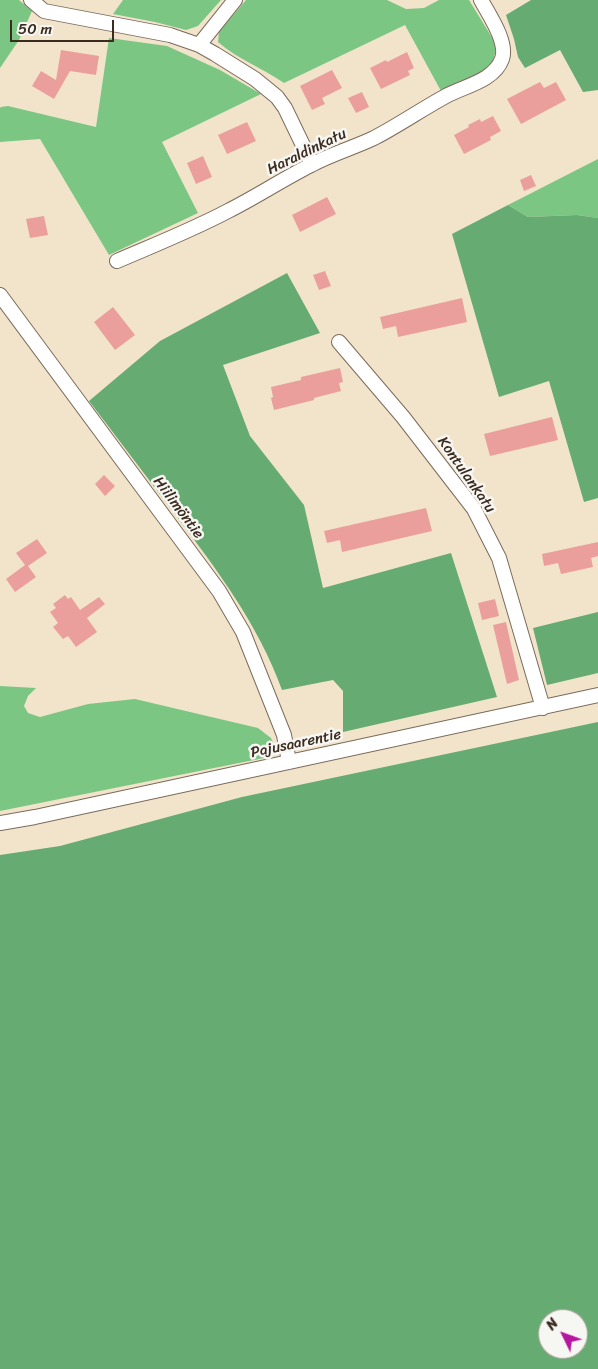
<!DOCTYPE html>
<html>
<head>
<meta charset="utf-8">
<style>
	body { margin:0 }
	#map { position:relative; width:598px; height:1369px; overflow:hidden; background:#f2e4cb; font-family:Sriracha,sans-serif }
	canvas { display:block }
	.north { position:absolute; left:538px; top:1309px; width:50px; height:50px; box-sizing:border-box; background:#f6f6f2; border:1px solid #aba49d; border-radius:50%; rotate:312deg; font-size:14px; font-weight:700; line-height:20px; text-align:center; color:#3b2a1e }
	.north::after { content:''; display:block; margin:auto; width:18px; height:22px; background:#b5179e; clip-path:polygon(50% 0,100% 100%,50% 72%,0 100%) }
	.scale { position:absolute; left:10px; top:20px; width:104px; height:22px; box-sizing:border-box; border:2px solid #3b2a1e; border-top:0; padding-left:6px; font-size:15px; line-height:18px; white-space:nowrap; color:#3b2a1e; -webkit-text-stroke:4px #f6f6f2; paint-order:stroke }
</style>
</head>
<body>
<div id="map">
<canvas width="598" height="1369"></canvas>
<div class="north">N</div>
<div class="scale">50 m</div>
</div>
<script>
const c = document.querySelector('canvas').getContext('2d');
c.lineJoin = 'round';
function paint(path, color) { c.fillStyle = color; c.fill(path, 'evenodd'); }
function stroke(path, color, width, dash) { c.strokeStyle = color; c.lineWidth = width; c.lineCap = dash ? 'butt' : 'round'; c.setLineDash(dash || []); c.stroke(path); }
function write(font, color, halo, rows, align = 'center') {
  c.font = font + ' Sriracha,sans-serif'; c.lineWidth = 5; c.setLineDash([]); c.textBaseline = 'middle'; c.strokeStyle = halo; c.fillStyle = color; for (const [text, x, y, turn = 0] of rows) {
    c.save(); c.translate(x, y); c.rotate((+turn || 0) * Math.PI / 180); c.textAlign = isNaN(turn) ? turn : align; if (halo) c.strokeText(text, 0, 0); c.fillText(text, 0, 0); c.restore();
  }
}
const green = new Path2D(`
	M0,0h19l13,11 -13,29 -19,28z
	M123,0h98l-23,26 -12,4 -31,-8 -42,-8z
	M246,0h141l19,9 18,-1 15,-8h30l27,44c-1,6 -1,16 -5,20 -12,14 -34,18 -50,27l-36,-66 -121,58c-21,-15 -47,-24 -66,-41l1,-10z
	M109,38l58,8 53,24 41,24 -99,48 36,71 -89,42 -69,-116 -40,3v-34l1,-1 7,-1 88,21z
	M598,159v59l-21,-3 -49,2 -20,-12z
	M0,686l36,2 -8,8 -4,10 4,7 12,4 48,-13 47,-5 123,29 13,10 5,11 -7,8 -269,54z`);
const forest = new Path2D(`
	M531,0h67v90l-15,2 -23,-42 -35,18 -7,-11 -4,-18 -8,-24z
	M508,205l20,12 49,-2 21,3v280l-14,4 -35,-121 -50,16 -47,-163z
	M287,273l33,60 -97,32 27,71 54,69 19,83 128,-35 46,144 -154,35v-41l-10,-11 -51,10c-24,-66 -65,-120 -107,-176 -29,-38 -57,-75 -86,-113l71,-60z
	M598,612v61l-51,12 -14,-57z
	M598,722v647h-598v-514l60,-9 182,-49zM548,1319h30v30h-30z`);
const building = new Path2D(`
	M61,50l38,6 -3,19 -26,-4 -16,28 -22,-13 9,-15 15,9z
	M407,52l7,16 -6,3 2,4 -29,14 -11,-21 16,-8 1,2z
	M332,70l10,18 -20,10 3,6 -13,6 -12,-24z
	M540,82l4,6 12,-6 10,18 -45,24 -14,-25z
	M362,92l7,15 -13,6 -8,-15z
	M493,116l8,15 -11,6 1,3 -27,14 -10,-19 15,-8 -1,-2 12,-6 1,3z
	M247,122l9,19 -29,13 -9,-19z
	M203,156l9,21 -16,7 -9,-21z
	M531,175l5,11 -12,5 -4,-11z
	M327,197l9,17 -36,18 -8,-17z
	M44,216l4,19 -18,3 -4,-19z
	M325,271l6,15 -12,4 -6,-15z
	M462,298l5,24 -69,15 -2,-11 -13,3 -3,-12z
	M113,307l22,28 -20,15 -21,-28z
	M340,368l3,14 -4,1 2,8 -27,7v2l-40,10 -3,-12 2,-1 -2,-10 30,-7v-3z
	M552,417l6,23 -68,16 -6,-22z
	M104,475l11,11 -10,10 -10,-12z
	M426,508l6,23 -90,21 -2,-12 -13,3 -3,-12z
	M37,539l10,14 -19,13 8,11 -21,15 -9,-13 19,-14 -9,-12z
	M598,542v14l-7,2 2,9 -32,7 -3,-11 -14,3 -2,-12z
	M65,595l3,4 3,-2 9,13 19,-13 6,7 -18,14 10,14 -21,15 -8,-11 -5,3 -10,-12 5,-4 -8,-11 6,-4 -3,-4z
	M495,599l4,17 -17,4 -4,-17z
	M506,622l13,58 -12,4 -14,-59z`);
const street = new Path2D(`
	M31,0l13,11 126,24 29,10 16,9 40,25 22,18 8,11 27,56
	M199,45l36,-45
	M117,261c37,-16 75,-31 111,-50 28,-14 55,-32 83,-46 20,-11 42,-17 63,-27 25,-13 48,-29 72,-42 18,-10 48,-15 56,-37 6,-17 -13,-44 -21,-59
	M0,295l219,296 24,41 41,103 5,27
	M339,342l64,75 71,92 25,49 44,150
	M0,823l35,-6 563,-122`);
const streetNames = [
	["Haraldinkatu",307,152,-26],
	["Kontulankatu",466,475,55],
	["Hiilimöntie",178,508,53],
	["Pajusaarentie",296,744,-12]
];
paint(green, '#7cc684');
paint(forest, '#65ab72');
paint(building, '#eb9f9c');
stroke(street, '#7b6b5b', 16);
stroke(street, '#fff', 14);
write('15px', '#3b2a1e', '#f6f6f2', streetNames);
</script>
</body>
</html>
